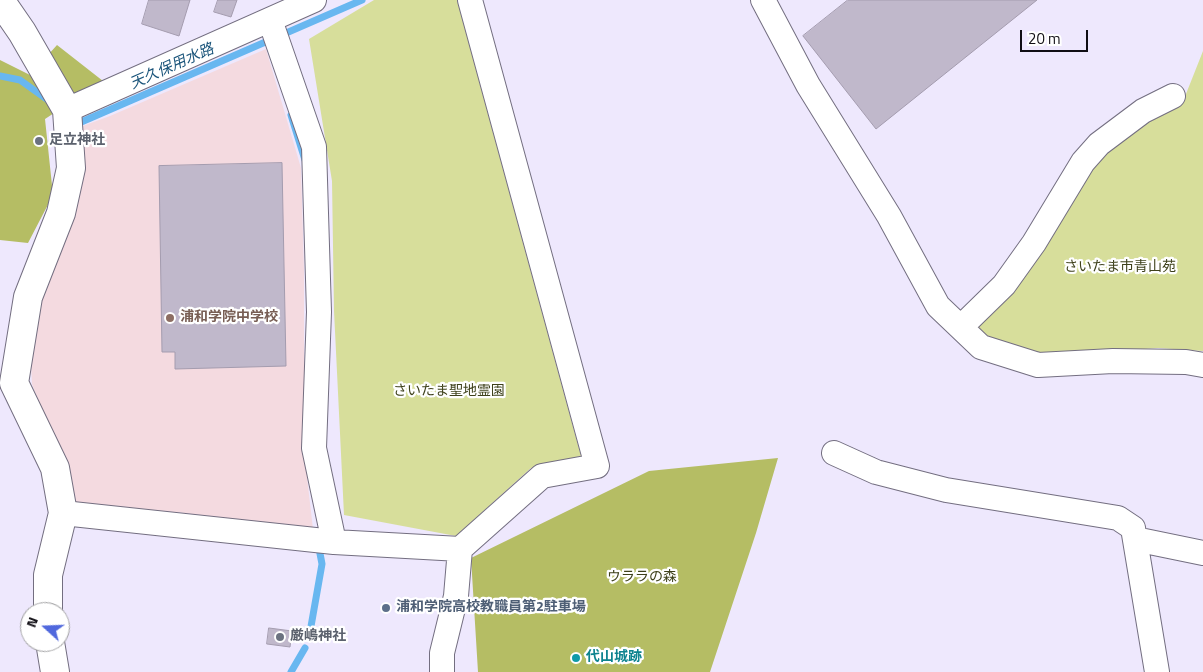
<!DOCTYPE html>
<html>
<head>
<meta charset="utf-8">
<style>
	body { margin:0 }
	#map { position:relative; width:1203px; height:672px; overflow:hidden; background:#eee8fd; font-family:"Titillium Web",sans-serif }
	canvas { display:block }
	.north { position:absolute; left:20px; top:602px; width:50px; height:50px; box-sizing:border-box; background:#fff; border:1px solid #9f9fa1; border-radius:50%; rotate:290deg; font-size:14px; font-weight:700; line-height:20px; text-align:center; color:#100e14 }
	.north::after { content:''; display:block; margin:auto; width:18px; height:22px; background:#5068dd; clip-path:polygon(50% 0,100% 100%,50% 72%,0 100%) }
	.scale { position:absolute; left:1020px; top:30px; width:68px; height:22px; box-sizing:border-box; border:2px solid #100e14; border-top:0; padding-left:6px; font-size:15px; line-height:18px; white-space:nowrap; color:#100e14; -webkit-text-stroke:4px #fff; paint-order:stroke }
</style>
</head>
<body>
<div id="map">
<canvas width="1203" height="672"></canvas>
<div class="north">N</div>
<div class="scale">20 m</div>
</div>
<script>
const c = document.querySelector('canvas').getContext('2d');
c.lineJoin = 'round';
function paint(path, color) { c.fillStyle = color; c.fill(path, 'evenodd'); }
function stroke(path, color, width, dash) { c.strokeStyle = color; c.lineWidth = width; c.lineCap = dash ? 'butt' : 'round'; c.setLineDash(dash || []); c.stroke(path); }
function write(font, color, halo, rows, align = 'center') {
  c.font = font + ' "Titillium Web","Noto Sans JP",sans-serif'; c.lineWidth = 4.5; c.setLineDash([]); c.textBaseline = 'middle'; c.strokeStyle = halo; c.fillStyle = color; for (const [text, x, y, turn = 0] of rows) {
    c.save(); c.translate(x, y); c.rotate((+turn || 0) * Math.PI / 180); c.textAlign = isNaN(turn) ? turn : align; if (halo) c.strokeText(text, 0, 0); c.fillText(text, 0, 0); c.restore();
  }
}
const education = new Path2D(`
	M266,49l35,119 3,102v181l9,78 -137,-17 -100,-3 -44,-125 -2,-36 50,-221 30,-11z`);
const green = new Path2D(`
	M374,0h83l124,456 -50,12 -75,68 -112,-21 -10,-204 -2,-130 -23,-142z
	M1203,51v300l-45,-3 -122,9 -32,-9 -28,-17v-12l127,-170 81,-50z`);
const forest = new Path2D(`
	M57,45l46,36 -58,38 8,76 -25,48 -28,-3v-180l30,15z
	M778,458l-22,75 -46,139h-232l-7,-114 178,-87z`);
const stream = new Path2D(`
	M0,76l20,4 32,23
	M291,115l14,45
	M75,120l4,3 283,-123
	M310,632l12,-68 -4,-21
	M291,672l14,-24`);
const building = new Path2D(`
	M149,0h41l-11,36 -37,-12z
	M218,0h19l-6,17 -17,-5z
	M848,0h189l-161,129 -73,-93z
	M282,163l4,203 -111,3v-17h-13l-3,-186z
	M269,628l23,3 -2,16 -23,-3z`);
const street = new Path2D(`
	M763,0l45,85 81,131 49,90 43,41 57,18 75,-4 73,1 17,3
	M270,20l44,127 5,165 -5,136 20,94
	M67,110l247,-110
	M961,327l43,-42 30,-42 49,-81 16,-18 44,-33 30,-15
	M834,453l42,19 70,18 172,28 15,10 24,144
	M63,513l271,29 126,7 82,-73 55,-10 -127,-466
	M1135,539l68,14
	M442,672v-19l14,-57 4,-47`);
const secondary = new Path2D(`
	M0,0l22,32 45,78 4,58 -10,45 -33,84 -14,86 41,85 8,45 -15,62v37
	M50,642l5,30`);
const markers = [
	[39,141,5,"#6b7280"],
	[170,318,5,"#8d6e63"],
	[386,608,5,"#5c6f8a"],
	[280,637,5,"#6b7280"],
	[576,658,5,"#0f9aa8"]
];
const worshipNames = [
	["足立神社",49,141],
	["厳嶋神社",290,637]
];
const parkNames = [
	["さいたま市青山苑",1120,268],
	["さいたま聖地霊園",449,392],
	["ウララの森",642,578]
];
const educationNames = [
	["浦和学院中学校",180,318]
];
const serviceNames = [
	["浦和学院高校教職員第2駐車場",396,608]
];
const cultureNames = [
	["代山城跡",586,658]
];
const waterNames = [
	["天久保用水路",172,67,-24]
];
paint(education, '#f4dae0');
paint(green, '#d7de9b');
paint(forest, '#b5bd64');
stroke(stream, '#68b7f0', 7);
paint(building, '#c0b8cb');
stroke(building, '#a49caf', 1);
stroke(street, '#736e80', 26);
stroke(secondary, '#736e80', 30);
stroke(street, '#fff', 24);
stroke(secondary, '#fff', 28);
for (const [x, y, r, color] of markers) { const dot = new Path2D(); dot.arc(x, y, r, 0, 2 * Math.PI); c.fillStyle = color; c.fill(dot); stroke(dot, '#fff', 2); }
write('bold 14px', '#5b616d', '#fff', worshipNames, 'left');
write('14px', '#3e411b', '#fff', parkNames);
write('bold 14px', '#785e54', '#fff', educationNames, 'left');
write('bold 14px', '#4e5e75', '#fff', serviceNames, 'left');
write('bold 14px', '#0d838f', '#fff', cultureNames, 'left');
write('italic 15px', '#1b557b', '#fff', waterNames);
</script>
</body>
</html>
